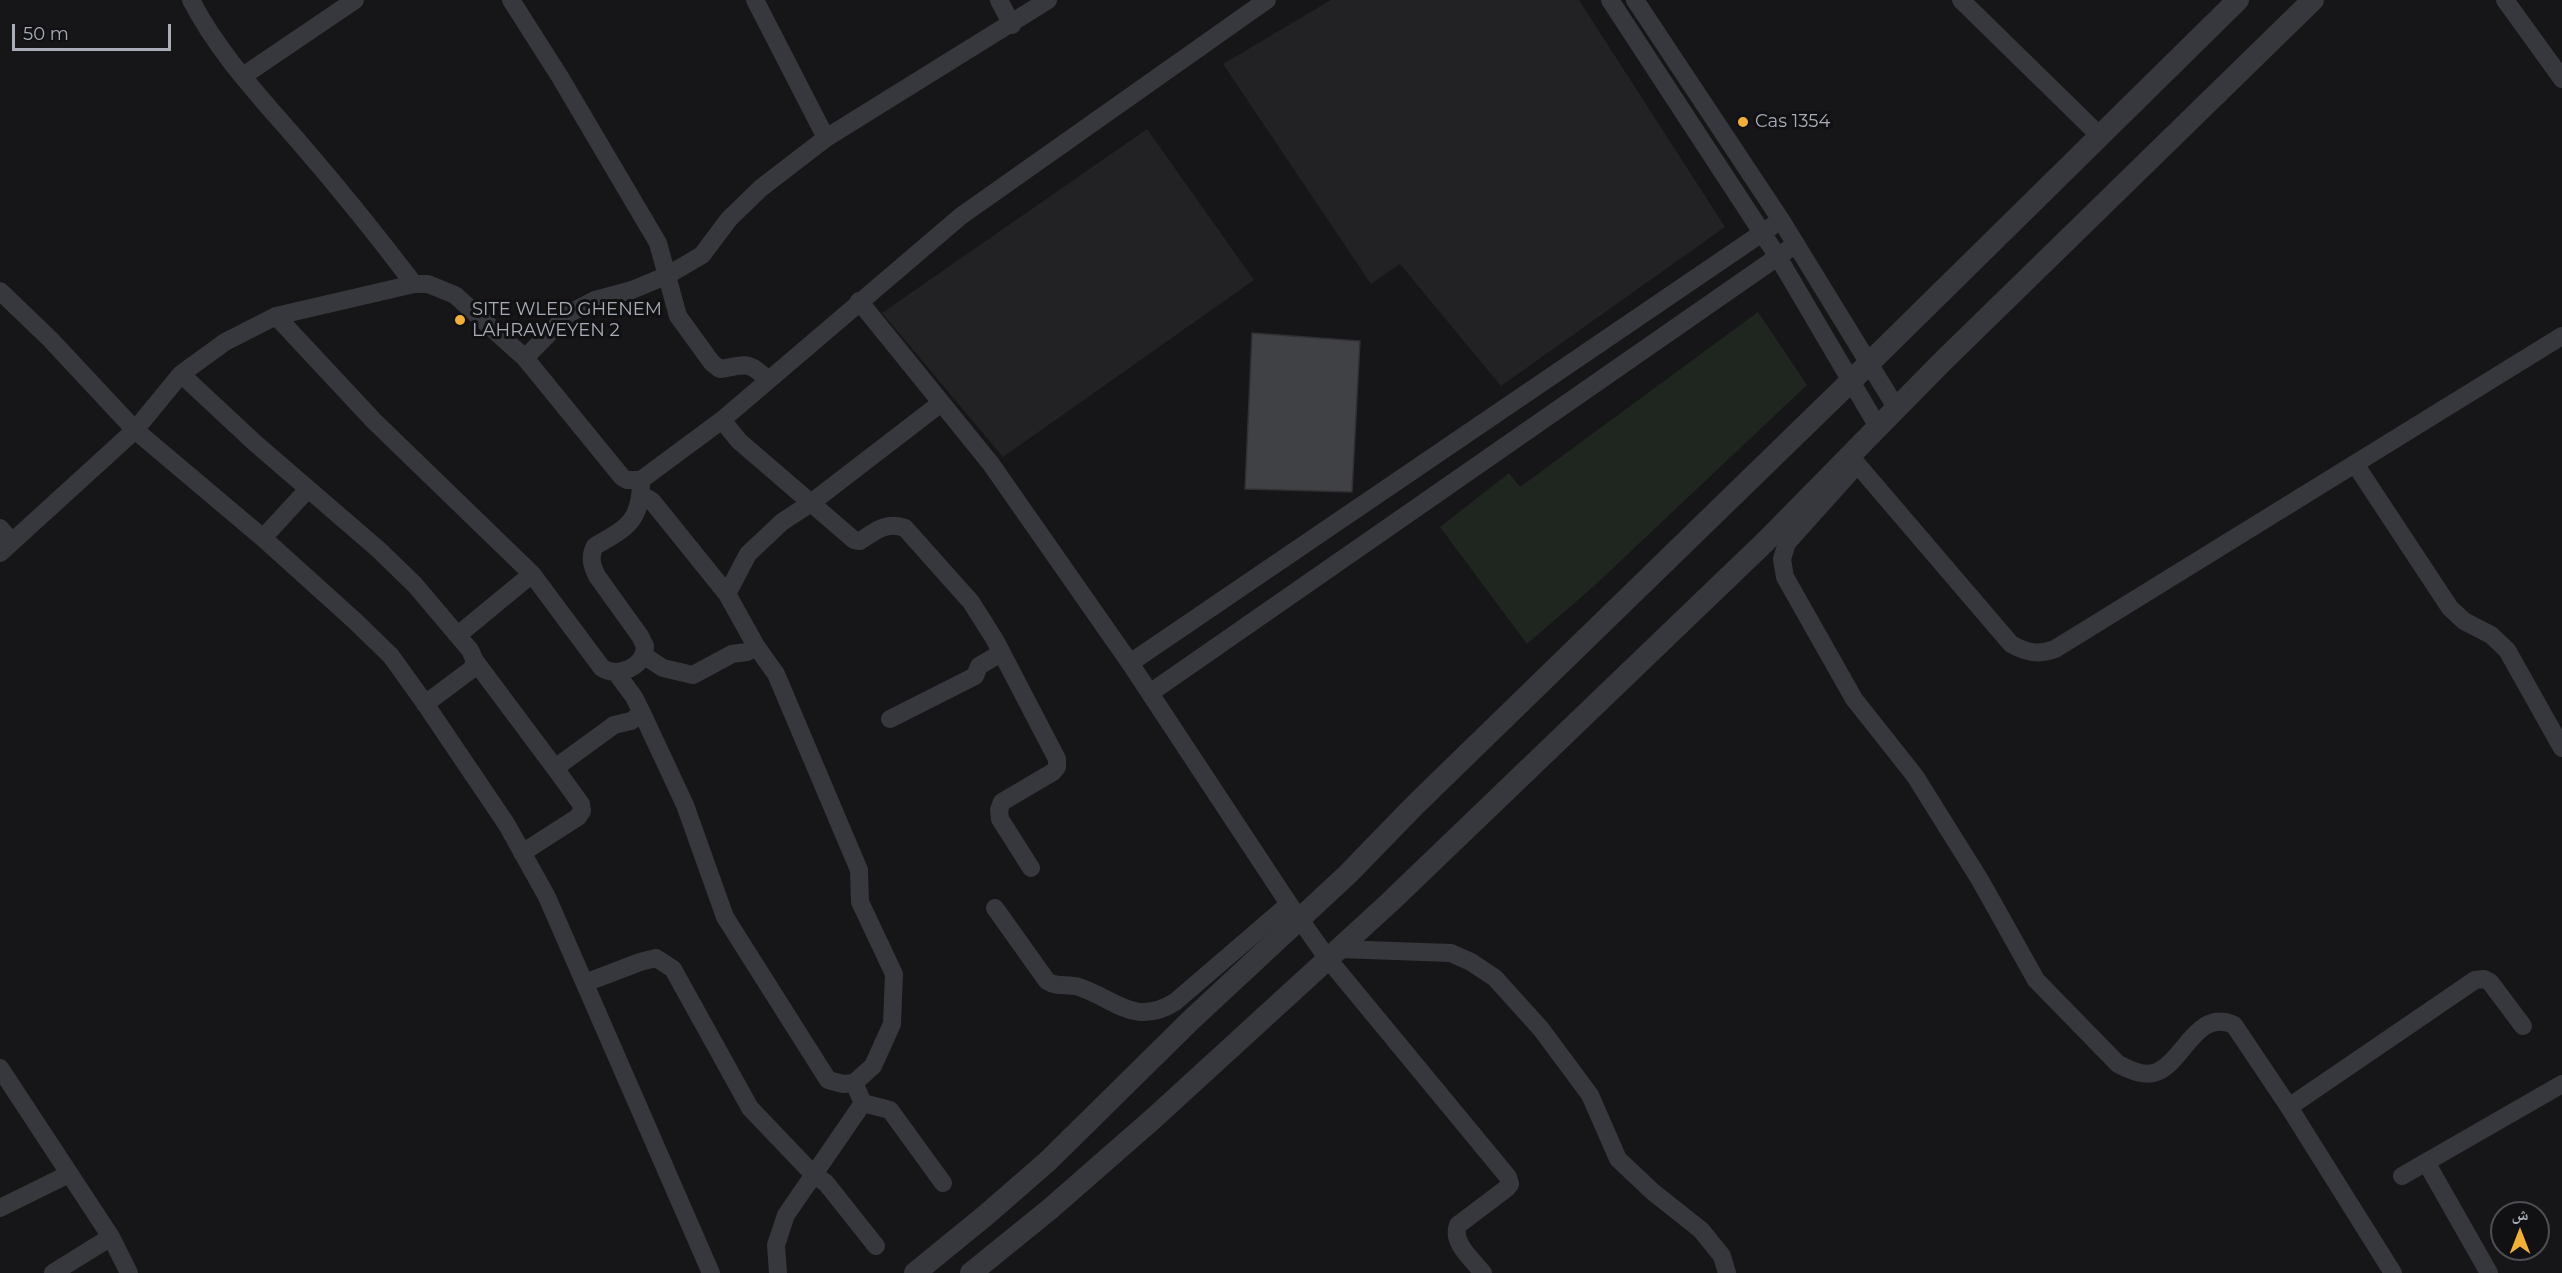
<!DOCTYPE html>
<html>
<head>
<meta charset="utf-8">
<style>
	body { margin:0 }
	#map { position:relative; width:2562px; height:1273px; overflow:hidden; background:#161618; font-family:Montserrat,"Noto Naskh Arabic",sans-serif }
	canvas { display:block }
	.north { position:absolute; left:2490px; top:1201px; width:60px; height:60px; box-sizing:border-box; background:#111113; border:2px solid #4d4f55; border-radius:50%; rotate:0deg; font-size:16px; font-weight:700; line-height:24px; text-align:center; color:#a8adb8 }
	.north::after { content:''; display:block; margin:auto; width:21px; height:27px; background:#f2b134; clip-path:polygon(50% 0,100% 100%,50% 72%,0 100%) }
	.scale { position:absolute; left:12px; top:24px; width:159px; height:27px; box-sizing:border-box; border:3px solid #a8adb8; border-top:0; padding-left:8px; font-size:18px; line-height:21px; white-space:nowrap; color:#a8adb8; -webkit-text-stroke:4px #111113; paint-order:stroke }
</style>
</head>
<body>
<div id="map">
<canvas width="2562" height="1273"></canvas>
<div class="north">ش</div>
<div class="scale">50 m</div>
</div>
<script>
const c = document.querySelector('canvas').getContext('2d');
c.lineJoin = 'round';
function paint(path, color) { c.fillStyle = color; c.fill(path, 'evenodd'); }
function stroke(path, color, width, dash) { c.strokeStyle = color; c.lineWidth = width; c.lineCap = dash ? 'butt' : 'round'; c.setLineDash(dash || []); c.stroke(path); }
function write(font, color, halo, rows, align = 'center') {
  c.font = font + ' Montserrat,sans-serif'; c.lineWidth = 6; c.setLineDash([]); c.textBaseline = 'middle'; c.strokeStyle = halo; c.fillStyle = color; for (const [text, x, y, turn = 0] of rows) {
    c.save(); c.translate(x, y); c.rotate((+turn || 0) * Math.PI / 180); c.textAlign = isNaN(turn) ? turn : align; if (halo) c.strokeText(text, 0, 0); c.fillText(text, 0, 0); c.restore();
  }
}
const built = new Path2D(`
	M1331,0h248l146,227 -224,159 -101,-122 -29,20 -148,-220z
	M1147,129l107,151 -251,177 -121,-144z`);
const green = new Path2D(`
	M1758,312l49,73 -214,202 -66,57 -87,-117 69,-54 11,14z`);
const building = new Path2D(`
	M1252,333l108,8 -8,151 -107,-3z`);
const minor = new Path2D(`
	M191,0c28,55 74,102 114,149 38,44 74,89 109,135
	M511,0l49,77 98,166 20,73 34,47 8,6c26,-4 28,-9 48,11
	M755,0l71,138
	M999,0l13,25
	M1610,0l168,257 100,170
	M1635,0l146,220 116,189
	M1961,0l139,136
	M2505,0l57,79
	M243,76l112,-76
	M0,291l50,48 85,91 128,108 92,83 36,35 33,46 83,123 40,72 164,376
	M859,301l132,163 139,199 159,241 39,55 180,218 2,7 -3,4 -49,37c-7,18 15,35 25,48
	M276,316l98,105 158,153 70,94c16,10 43,-1 43,-22l-5,-10 -43,-60c-5,-10 -8,-19 -2,-30 34,-19 46,-26 46,-66
	M525,358l43,-44 27,-14 37,-10 36,-15 34,-20 27,-36 32,-31 65,-50 222,-138
	M181,374l74,69 124,107 36,35 55,65 5,11 -3,8 -47,35
	M722,420l17,21 115,99 6,1c15,-10 27,-20 45,-13l66,74 24,38 62,119v8l-4,5 -51,30 -3,8 1,9 31,49
	M1851,457l160,187c16,9 27,11 44,5l507,-313
	M2355,464l95,144 14,13 27,14 16,15 55,98
	M1857,465l-70,78 -5,16 3,18 69,122 61,77 65,104 56,100 82,84c12,6 27,14 41,7 26,-13 39,-63 75,-46l55,82 104,166
	M641,495l11,6 75,93 29,52 20,28 83,196 1,32 34,72 -2,50 -19,42 -19,17
	M0,528l12,14
	M263,538l45,-49
	M0,553l135,-123 46,-56 44,-32 51,-26 138,-32h14l27,11 70,63 97,119 5,3h14l81,-60 239,-204 306,-216
	M727,594l21,-40 34,-32 29,-19 130,-100
	M458,635l74,-61
	M643,655l20,13 30,7 39,-21 15,-2 9,-6
	M475,661l80,107 59,-43 17,-4 11,-8 -8,-16 -17,-23
	M1130,663l651,-443
	M1150,693l646,-449
	M642,713l43,92 40,112 103,163 15,4 11,-1 9,20 27,7 53,73
	M890,719l85,-43 4,-10 22,-13
	M522,853l56,-36 4,-6 -1,-7 -26,-36
	M995,908l52,73c11,7 20,2 32,6 36,12 56,40 96,15l114,-98
	M1339,949l112,4 20,9 24,16 46,51 49,66 28,64 35,33 48,38 21,26 5,17
	M585,983l55,-21 16,-4 17,11 77,139 63,66 13,9 50,63
	M0,1068l111,169 18,36
	M2289,1107l186,-127 9,-1 6,3 33,44
	M2426,1162l63,111
	M2402,1176l160,-92
	M0,1208l69,-34
	M53,1273l58,-36
	M778,1273l-2,-28 10,-30 77,-112`);
const tertiary = new Path2D(`
	M915,1273l71,-58 62,-54 143,-141 157,-146 67,-69 436,-424 387,-381
	M971,1273l79,-64 104,-91 235,-215 377,-362 176,-179 371,-362`);
const markers = [
	[1743,122,6,"#f2b134"],
	[460,320,6,"#f2b134"]
];
const poiNames = [
	["Cas 1354",1755,122],
	["SITE WLED GHENEM",472,310],
	["LAHRAWEYEN 2",472,331]
];
paint(built, '#222225');
paint(green, '#1e261f');
paint(building, '#404145');
stroke(building, '#303034', 1.5);
stroke(minor, '#37383d', 18);
stroke(tertiary, '#37383d', 22);
for (const [x, y, r, color] of markers) { const dot = new Path2D(); dot.arc(x, y, r, 0, 2 * Math.PI); c.fillStyle = color; c.fill(dot); stroke(dot, '#111113', 2); }
write('18px', '#a8adb8', '#111113', poiNames, 'left');
</script>
</body>
</html>
